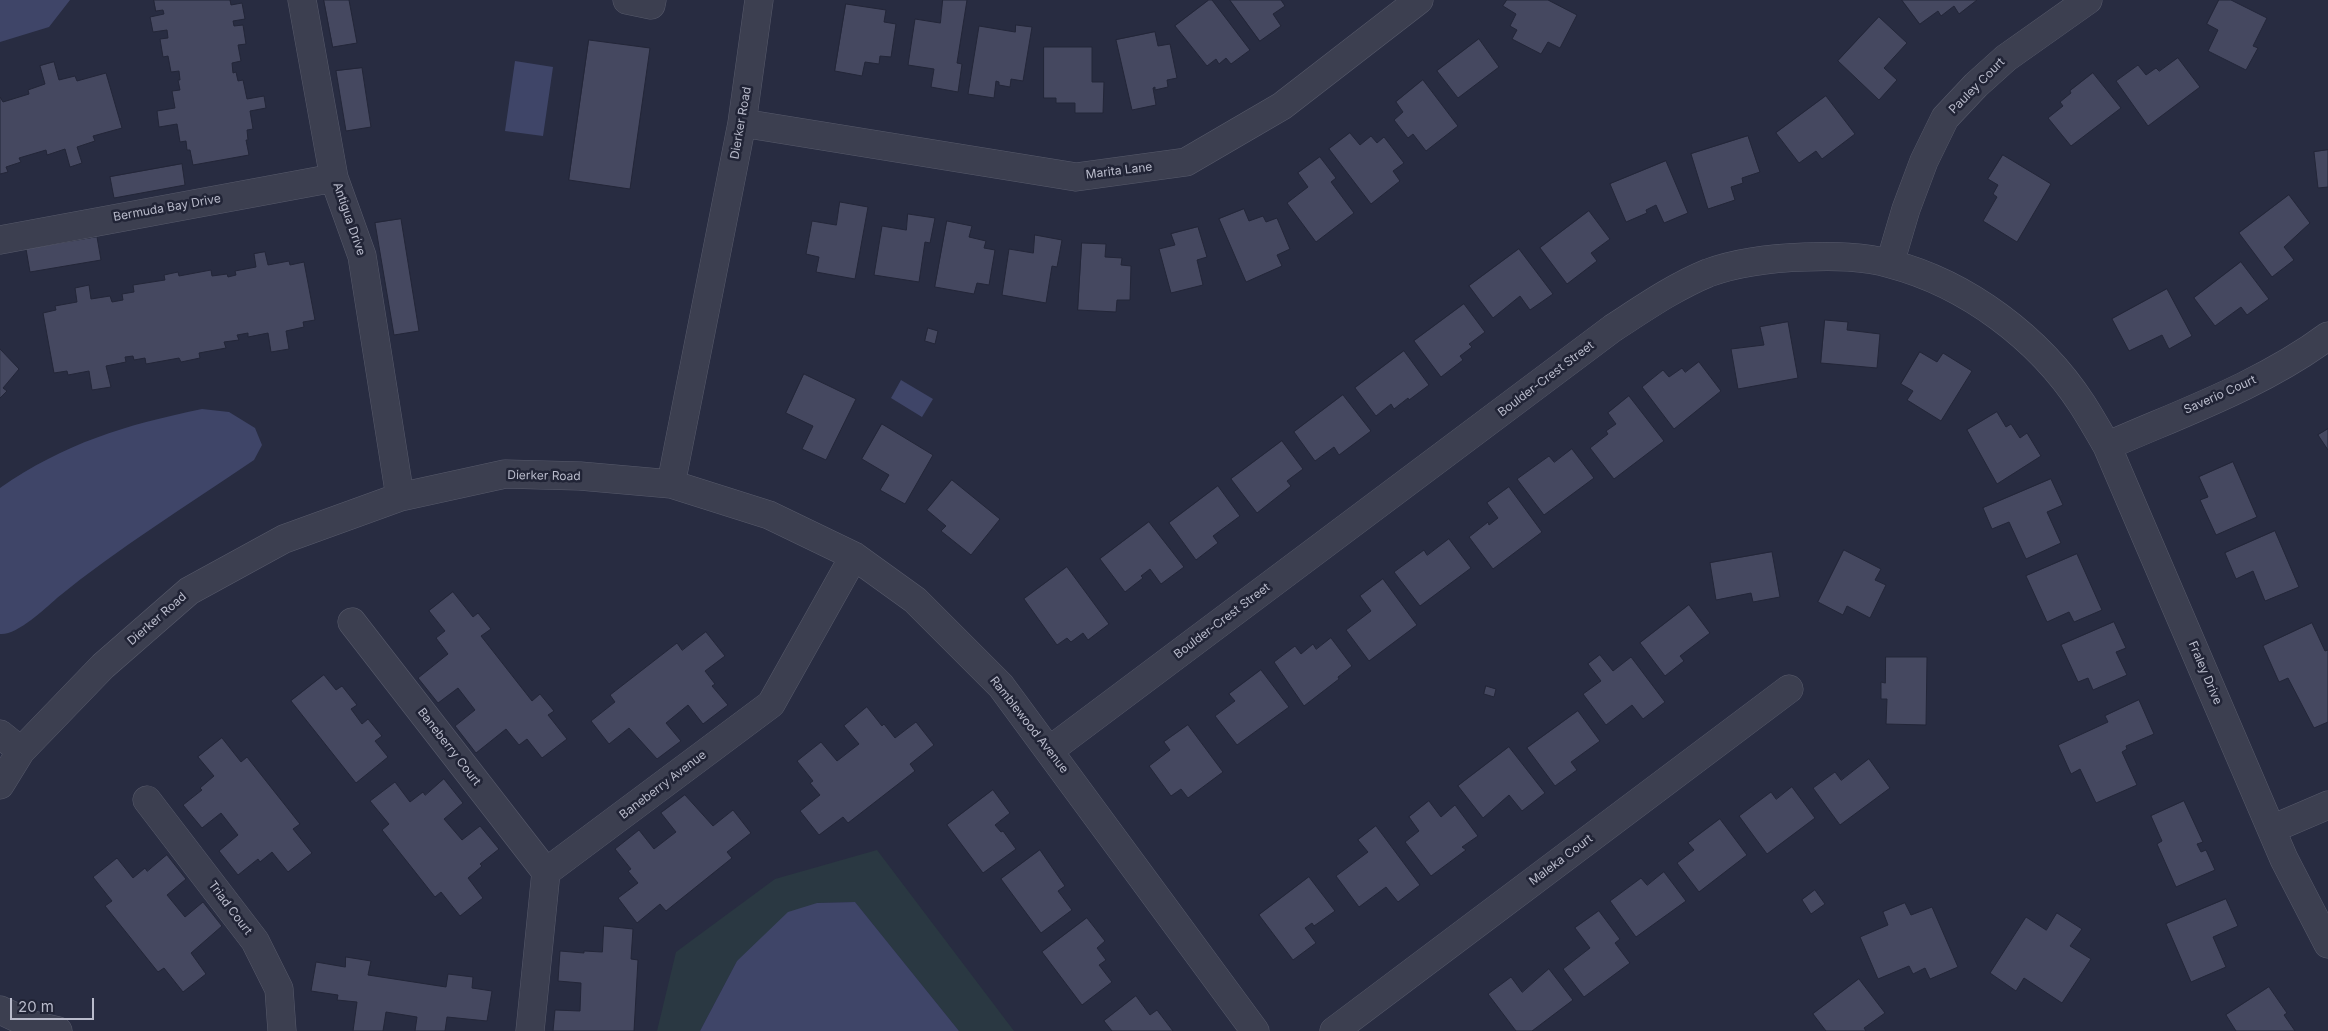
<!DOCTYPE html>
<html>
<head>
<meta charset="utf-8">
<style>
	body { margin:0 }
	#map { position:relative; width:2328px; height:1031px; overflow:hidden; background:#282c41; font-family:Inter,sans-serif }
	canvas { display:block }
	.scale { position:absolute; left:10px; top:998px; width:84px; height:22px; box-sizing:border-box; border:2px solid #b9bbcb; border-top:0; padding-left:6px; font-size:15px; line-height:18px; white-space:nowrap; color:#b9bbcb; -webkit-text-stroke:4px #212436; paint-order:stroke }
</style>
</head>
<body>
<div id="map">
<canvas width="2328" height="1031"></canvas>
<div class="scale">20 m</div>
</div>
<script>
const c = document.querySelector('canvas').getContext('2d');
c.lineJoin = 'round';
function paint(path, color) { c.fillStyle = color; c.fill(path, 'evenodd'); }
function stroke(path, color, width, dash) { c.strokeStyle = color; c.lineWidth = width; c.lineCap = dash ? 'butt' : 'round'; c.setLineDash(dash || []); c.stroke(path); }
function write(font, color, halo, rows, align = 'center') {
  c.font = font + ' Inter,sans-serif'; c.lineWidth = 5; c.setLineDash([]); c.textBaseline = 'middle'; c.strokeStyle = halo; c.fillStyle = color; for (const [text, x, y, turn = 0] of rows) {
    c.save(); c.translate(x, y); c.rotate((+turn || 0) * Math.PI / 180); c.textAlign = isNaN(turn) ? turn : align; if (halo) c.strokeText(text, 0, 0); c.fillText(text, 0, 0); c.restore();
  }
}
const green = new Path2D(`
	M877,850l137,181h-55l-104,-129 -38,1 -80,58 -37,70h-43l19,-79 99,-73z`);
const water = new Path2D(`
	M0,0h70l-21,27 -49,15z
	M515,61l38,6 -10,69 -38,-5z
	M901,380l32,19 -11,18 -31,-19z
	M202,409l27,3 26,16 7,17 -8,15c-66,45 -136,88 -197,138 -12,11 -41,38 -57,36v-146c65,-45 125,-63 202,-79z
	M855,902l104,129h-259l37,-70 51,-49 29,-9z`);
const building = new Path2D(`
	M154,0h76l1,5 11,-2 3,16 -12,2 1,5 9,-1 3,19 -8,1 3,16 -9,2 1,10 3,-1 2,9 5,-1 4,19 17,-3 2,12 -16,3 3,18 -6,1 1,10h-2l3,15 -56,10 -3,-15h-3l-1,-9 -6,1 -3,-18 -18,3 -2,-16 18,-3 -3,-17 8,-1 -2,-10h2l-1,-9 -8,1 -3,-16 -5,1 -3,-18 8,-1 -1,-8 -14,2 -3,-15 14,-3 -1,-4 -7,1z
	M324,0h25l8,43 -24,4z
	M943,0h24l-10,63 5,1 -4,28 -27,-5 3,-18 -26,-4 7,-46 25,4z
	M1209,0h3l38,50 -19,14 -5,-6 -7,6 -3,-5 -9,7 -32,-40z
	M1230,0h51l4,6 -12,8 8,12 -21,15z
	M1507,0h41l29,15 -17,33 -12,-6 -7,12 -29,-15 5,-9 -7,-4 6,-12 -13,-8z
	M1902,0h75l-18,14 -5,-8 -13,10 -3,-5 -18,13z
	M2219,0h12l36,18 -14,28 5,2 -12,22 -38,-19 10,-21 -11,-6z
	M846,4l40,6 -2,12 12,2 -5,33 -11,-1 -1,8 -14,-2 -3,14 -27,-5z
	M1879,17l28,26 -23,25 13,12 -18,20 -41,-39z
	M1016,25l16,2 -9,54 -12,-2 -1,8 -11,-2v-3l-3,-1 -2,17 -26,-4 11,-68 36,6z
	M1155,32l3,14 12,-2 7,34 -10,2 1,7 -13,3v-3l-2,1 3,17 -24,5 -16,-70z
	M1479,39l20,28 -41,31 -21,-27z
	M589,40l61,8 -20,141 -61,-9z
	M1044,47h48v35h12l-1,31h-28v-10h-19v-5h-12z
	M2178,58l22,29 -52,39 -32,-45 22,-16 8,10 10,-7 3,3z
	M54,62l5,18 16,-4 2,5 29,-8 16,55 -29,8 2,5 -18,6 5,16 -12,4 -5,-18 -18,6 -1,-5 -27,8 2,4 -15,5 2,5 -8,2v-77l3,5 26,-8 -1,-4 17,-6 -5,-18z
	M362,68l9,59 -25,4 -10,-60z
	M2093,73l28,35 -50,38 -23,-28 15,-12 -3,-4 11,-9 -1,-2z
	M1423,80l35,46 -32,25 -13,-17 -5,4 -14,-18 9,-8 -7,-10z
	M1826,96l29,38 -33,25 -6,-8 -17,12 -23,-30z
	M1350,133l10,12 11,-9 6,7 7,-6 20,26 -11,8 7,10 -29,23 -42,-55z
	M1748,136l12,36 -18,6 1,5 -12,4 4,13 -27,9 -17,-55z
	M2328,150v37l-10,1 -4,-36z
	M2003,155l48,29 -34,58 -34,-21 14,-24 -4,-3 5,-9 -10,-6z
	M1320,157l16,21 -5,4 23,31 -38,29 -29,-39 21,-16 -10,-14z
	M1666,161l22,52 -24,10 -8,-18 -10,5 1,3 -21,9 -16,-38z
	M182,164l3,21 -71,13 -4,-21z
	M2289,195l21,28 -26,24 10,13 -22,17 -33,-44z
	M840,202l28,5 -13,72 -39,-7 3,-15 -13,-3 6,-33 24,4z
	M1244,209l5,12 14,-5 3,6 11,-4 13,31 -13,6 5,11 -36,16 -27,-63z
	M1589,211l21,28 -19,14 6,8 -30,23 -27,-36z
	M908,214l27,4 -5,25 -5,-1 -6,40 -45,-7 8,-49 24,4z
	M401,219l18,112 -25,4 -19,-112z
	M947,221l25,5 -3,11 17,4 -2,7 11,2 -6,35 -12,-2 -3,11 -39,-7z
	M1198,227l9,30 -10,3 6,25 -32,8 -12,-44 16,-4 -4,-11z
	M1035,235l27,5 -5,27 -5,-1 -6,37 -44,-8 7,-46 24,4z
	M97,237l4,23 -71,12 -4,-23z
	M1082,243l24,1 -1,13 17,1 -1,7 10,1 -1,34h-13l-1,12 -38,-2z
	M1519,249l34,45 -23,16 -10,-14 -27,22 -24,-32z
	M265,252l3,13 21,-4 1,4 14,-3 11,58 -12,2 1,5 -18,4 3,18 -18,3 -3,-19 -20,4v-4l-11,2 2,5 -15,2 2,6 -27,5 1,5 -19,4 -2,-4 -33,6 -1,-6 -11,2 -1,-4 -8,1 1,5 -20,4 5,21 -19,3 -3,-19 -21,4 -1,-4 -13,2 -11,-60 13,-3 -1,-4 22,-4 -2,-14 14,-3 2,14 19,-3 2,6 11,-2 -1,-6 12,-2 -1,-7 32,-5 -1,-5 14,-3 1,4 32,-6 1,6 15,-2 1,3 8,-2 -1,-4 21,-4 -2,-13z
	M2241,262l28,37 -22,16 -6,-8 -26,19 -21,-28z
	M2167,289l25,47 -23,13 -7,-14 -33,16 -17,-32z
	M1464,304l21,28 -16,12 3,3 -12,9 3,4 -22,17 -27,-36z
	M1825,320l23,2 -1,8 33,4 -3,34 -56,-5z
	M1788,322l10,56 -60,11 -7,-40 33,-4 -4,-18z
	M928,328l10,3 -3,13 -10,-3z
	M0,349l19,20 -16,19 4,3 -7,7z
	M1404,351l25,34 -20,15 -1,-2 -14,11 -3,-5 -15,12 -21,-28z
	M1920,352l17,10 6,-9 29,18 -31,50 -34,-21 6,-9 -12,-7z
	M1699,362l22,29 -47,38 -32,-42 21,-17 6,7 13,-9 3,4z
	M804,374l52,25 -30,61 -24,-11 11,-23 -27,-13z
	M1343,395l28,36 -32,24 -5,-8 -19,14 -21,-29z
	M1629,396l35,45 -50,38 -24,-31 18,-14 -2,-3 10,-7 -8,-11z
	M1997,412l9,15 5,-3 9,14 7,-5 14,23 -44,28 -30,-54z
	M882,424l51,31 -28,49 -25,-14 9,-15 -27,-16z
	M2328,429v21l-10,-15z
	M1282,441l21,28 -16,12 4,5 -34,27 -26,-34z
	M1572,449l22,29 -50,37 -27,-36 32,-23 5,6z
	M2233,462l24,55 -41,18 -16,-35 8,-3 -9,-20z
	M2051,479l12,26 -16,7 14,31 -35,16 -17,-37 -17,7 -9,-21z
	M952,480l48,39 -29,36 -30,-24 5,-5 -19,-16z
	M1218,486l22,30 -27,20 5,7 -22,17 -27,-37z
	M1509,487l33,45 -49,37 -24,-32 19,-15 1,3 9,-7 -11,-15z
	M1149,522l35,45 -23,17 -11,-15 -9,7 2,2 -18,14 -25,-33z
	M2275,531l24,56 -34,14 -12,-30 -17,8 -11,-26z
	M1449,539l22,29 -51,38 -26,-34 30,-22 3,5z
	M1844,550l37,19 -6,11 11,5 -16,33 -23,-12 -4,9 -25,-13z
	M1772,552l8,45 -27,5 -2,-9 -35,7 -6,-37z
	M2077,554l25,56 -28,12 -5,-10 -22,10 -21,-46z
	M1067,567l42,57 -21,16 -5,-7 -12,9 -4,-4 -10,7 -33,-46z
	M1383,579l34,46 -48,36 -23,-31 25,-19 -11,-15z
	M453,592l20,25 5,-4 13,16 -10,7 51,65 8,-7 14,17 -6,4 19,24 -25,19 -15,-19 -8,6 -13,-16 -30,24 -21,-27 20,-16 -17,-22 -20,15 -20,-25 30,-24 -12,-16 9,-7 -16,-20z
	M1689,605l21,28 -30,23 4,5 -19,15 -25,-33z
	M2114,622l12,26 -10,4 11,23 -34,15 -5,-12 -10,4 -17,-37z
	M2312,623l13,28 3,-1v72l-14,6 -26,-50 -9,4 -16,-36z
	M706,632l19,24 -20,15 10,13 -3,2 16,19 -25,19 -15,-19 -22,18 15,18 -24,18 -28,-31 -20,16 -18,-23 24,-19 -5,-7 67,-52 5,7z
	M1331,638l21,28 -14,11 1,2 -35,27 -30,-44 21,-16 6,8 12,-10 3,5z
	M1600,655l13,16 18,-14 34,45 -22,17 -11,-14 -26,20 -23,-31 18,-13 -13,-17z
	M1886,657h41l-1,68 -40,-1 1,-25h-6v-17l4,1z
	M1261,670l28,37 -52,38 -22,-29 20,-15 -6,-7z
	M324,675l12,15 6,-4 15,19 -6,4 11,15 6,-5 14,17 -7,5 13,16 -32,26 -65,-82z
	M1486,686l10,3 -2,8 -10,-3z
	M2139,700l15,34 -28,12 1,3 -5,3 15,33 -41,18 -16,-34 -9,5 -13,-29 50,-23 -3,-6z
	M867,707l15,19 2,-2 11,14 21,-16 18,23 -24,19 5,7 -67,52 -5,-6 -24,18 -19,-24 20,-16 -10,-12 3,-2 -16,-20 24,-19 16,19 22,-17 -15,-18z
	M1578,711l22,30 -29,21 6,8 -22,16 -28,-38z
	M1188,725l35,47 -35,26 -7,-9 -10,7 -22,-30 21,-16 -6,-8z
	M222,738l19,24 6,-5 53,67 -7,5 19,24 -24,19 -16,-20 -12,10 -2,-3 -20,16 -19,-24 19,-16 -17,-22 -19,15 -19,-23 19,-15 -2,-2 14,-12 -16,-19z
	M1509,747l36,46 -23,18 -13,-16 -26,23 -25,-32z
	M1869,759l21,29 -50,37 -27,-37 22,-16 6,8z
	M444,779l19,24 -19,16 18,21 18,-14 19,23 -19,15 2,2 -14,12 15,20 -23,18 -19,-24 -6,5 -53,-67 7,-6 -19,-23 25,-19 15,20 13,-10 2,3z
	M1792,787l23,31 -48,36 -28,-38 32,-24 5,7z
	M993,790l17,23 -15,12 6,7 2,-1 13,18 -33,24 -36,-48z
	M685,795l28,31 20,-16 18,23 -24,19 5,6 -66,53 -6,-7 -23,19 -19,-25 20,-15 -10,-12 3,-2 -16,-20 24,-19 15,19 22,-17 -15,-19z
	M1429,801l12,16 14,-12 23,31 -16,11 4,3 -35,26 -26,-34 14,-11 -10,-14z
	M2184,801l19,41 -6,2 4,8 5,-2 9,20 -39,17 -19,-43 5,-3 -11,-25z
	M1720,819l27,36 -48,37 -22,-29 17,-13 -6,-7z
	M1376,826l44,59 -22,17 -12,-15 -27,20 -23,-31 32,-24 -10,-12z
	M1040,850l25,36 -7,5 14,19 -31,23 -40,-54z
	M167,855l19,24 -19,16 18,22 18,-15 19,24 -31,27 15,21 -23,18 -19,-24 -6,4 -53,-66 7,-5 -19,-24 24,-19 16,20 12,-10 2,3z
	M1664,872l22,29 -50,36 -26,-36 31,-23 6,7z
	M1309,877l26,34 -21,15 -2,-3 -7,5 11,15 -23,17 -34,-45z
	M1815,890l10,14 -14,10 -9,-14z
	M2226,899l12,27 -25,11 13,30 -35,15 -25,-58z
	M1905,903l6,12 21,-8 26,60 -28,12 -5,-11 -12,6 -4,-8 -31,13 -18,-42 28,-12 -5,-13z
	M1599,911l21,28 -5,4 15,20 -46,34 -21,-28 27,-21 -15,-20z
	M2057,913l25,16 -12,17 21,13 -29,44 -38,-25 -8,13 -26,-18 36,-56 20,13z
	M1087,918l18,23 -8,7 9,12 -7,5 13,17 -30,23 -40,-53z
	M604,926l29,3 -2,30 7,1 -4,71h-81l2,-21 25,1 1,-28 -23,-2 2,-30 24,2v-2l18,1z
	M346,957l25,4 -3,14 78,12 2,-13 25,3 -1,11 20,3 -5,30 -40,-4 -2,14h-30l2,-14 -31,-5 -3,19h-30l4,-29 -20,-2 1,-5 -27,-4 5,-29 29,5z
	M1549,969l24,31 -41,31h-16l-28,-37 23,-17 11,15z
	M1859,979l26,34 -21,15 2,3h-40l-13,-17z
	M2269,987l18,26 -3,2 11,16h-59l-10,-16z
	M1136,996l14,19 7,-5 16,21h-61l-8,-10z`);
const minor = new Path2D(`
	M302,0l32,178 28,78 38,241
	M627,0l24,5 1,-5
	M742,123l334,54 110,-15 96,-56 137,-106
	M0,240l334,-62
	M1890,263l16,-54 18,-48 21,-43 31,-33 30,-27 82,-58
	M2107,446c75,-33 155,-61 221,-110
	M671,484l71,-361 17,-123
	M352,622l194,250
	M0,734l21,17
	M1050,750l563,-422c31,-20 61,-41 95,-55 30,-11 65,-15 97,-16 29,-1 58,-1 86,7 76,20 148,74 191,140 9,14 17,28 25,42l177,413 44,85
	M0,785l21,-34 82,-85 86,-75 95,-52 116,-42 105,-23 75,2 91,8 98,31 85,41 61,44 86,86 254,345
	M147,800l108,141 24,48 3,42
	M2272,829l56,-24
	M0,1010l32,15 26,6
	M530,1031l16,-159 225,-168 83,-148
	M1334,1031l455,-342`);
const streetNames = [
	["Pauley Court",1977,86,-45],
	["Dierker Road",741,123,-80],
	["Marita Lane",1119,171,-7],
	["Bermuda Bay Drive",167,208,-10],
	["Antigua Drive",349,219,71],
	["Boulder-Crest Street",1546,379,-37],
	["Saverio Court",2220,395,-24],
	["Dierker Road",544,476,1],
	["Dierker Road",157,619,-41],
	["Boulder-Crest Street",1222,621,-37],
	["Fraley Drive",2205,673,67],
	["Ramblewood Avenue",1029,725,52],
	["Baneberry Court",449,747,52],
	["Baneberry Avenue",663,785,-37],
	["Maleka Court",1561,860,-37],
	["Triad Court",230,908,53]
];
paint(green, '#2a3842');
paint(water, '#3f4568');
paint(building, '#454860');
stroke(building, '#232638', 1);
stroke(minor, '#575a6b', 29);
stroke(minor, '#3c3f50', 28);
write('12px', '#b9bbcb', '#212436', streetNames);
</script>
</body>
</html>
